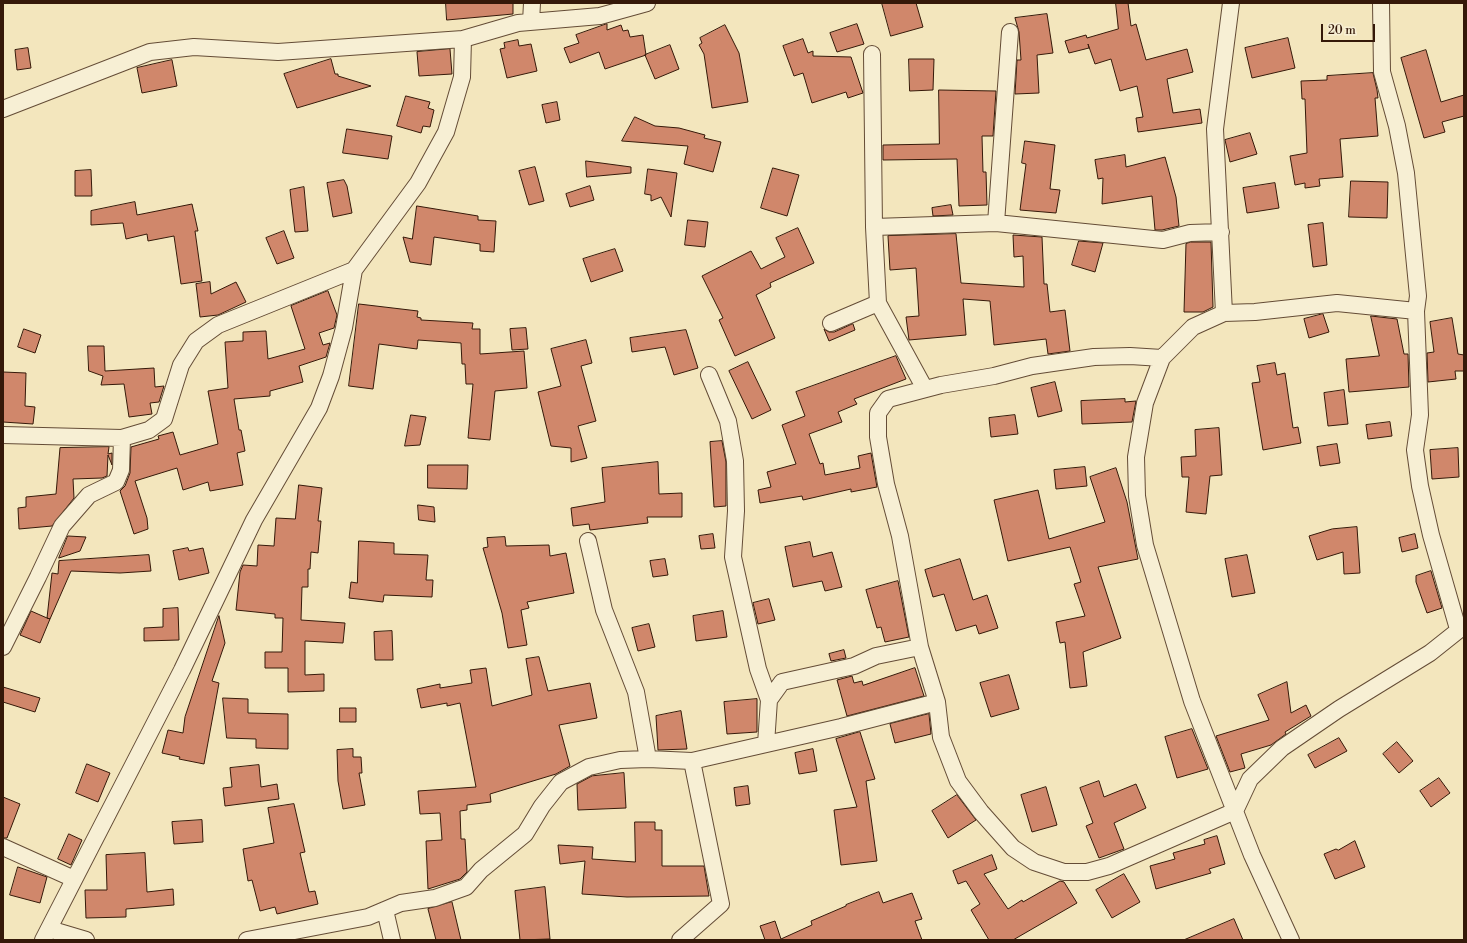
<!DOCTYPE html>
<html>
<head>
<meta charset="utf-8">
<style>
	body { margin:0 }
	#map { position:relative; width:1467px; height:943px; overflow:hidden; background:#f3e6bd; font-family:"Libre Bodoni",serif }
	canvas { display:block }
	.frame { position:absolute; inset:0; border:4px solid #351909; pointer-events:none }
	.scale { position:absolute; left:1321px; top:24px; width:54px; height:18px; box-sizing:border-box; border:2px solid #351909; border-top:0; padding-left:5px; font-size:12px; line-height:14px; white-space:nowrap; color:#351909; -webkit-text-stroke:3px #f7efd4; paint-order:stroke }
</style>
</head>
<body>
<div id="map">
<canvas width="1467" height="943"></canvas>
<div class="frame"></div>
<div class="scale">20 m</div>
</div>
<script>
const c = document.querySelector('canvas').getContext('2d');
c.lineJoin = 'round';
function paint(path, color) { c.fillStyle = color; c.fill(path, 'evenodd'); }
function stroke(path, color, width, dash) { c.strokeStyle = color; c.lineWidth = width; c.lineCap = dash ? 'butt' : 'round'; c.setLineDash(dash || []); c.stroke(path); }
const building = new Path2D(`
	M446,3h67v11l-66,6z
	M882,3h34l7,24 -32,9z
	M1116,3h12l3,23 5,-2 10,36 41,-11 6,23 -26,7 6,34 27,-4 2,14 -64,9 -2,-14 7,-1 -6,-31 -17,5 -9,-32 -16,5 -7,-20 1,4 -20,5 -4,-12 21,-6 1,3 31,-9z
	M1047,14l6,39 -16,2 2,38 -24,1 2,-34h4l-2,-28 -4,-14z
	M607,24v6l14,-5 2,6 5,-1 2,7 13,-2 3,20 -41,14 -6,-17 -29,11 -6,-15 15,-5 -3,-8z
	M857,24l7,20 -27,8 -7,-19z
	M725,25l14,28 9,49 -36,6 -8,-54 -5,-9 3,-2 -2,-5z
	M1288,38l7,30 -43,10 -7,-30z
	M803,39l5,14 5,-2v5l38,1 12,36 -15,5 -2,-6 -34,11 -9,-30 -9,3 -11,-30z
	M518,40l1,6 12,-2 6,27 -30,7 -7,-29 5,-1 -1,-5z
	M670,45l9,24 -24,10 -10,-24z
	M28,48l3,20 -14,2 -2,-20z
	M450,49l2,25 -33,2 -2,-24z
	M1426,50l15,52 23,-7v21l-22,6 3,10 -21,6 -23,-80z
	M331,59l4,15h3v2l33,10 -74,22 -13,-34z
	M909,59h25l-1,31 -23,1z
	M172,60l5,26 -35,7 -5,-25z
	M1373,73l4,17 1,8h-3l3,38 -38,3 3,38 -24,2 1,7 -15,2v-5l-10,2 -5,-29 17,-3 -2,-54h-3l-1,-18 26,-1v-4z
	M939,90l57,1 -3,45h-11l1,36h3l1,33 -28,1 -2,-47 -74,1v-15l56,-1z
	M406,96l24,6 -2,6 6,2 -4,17 -7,-1 -2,7 -24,-7z
	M557,102l3,18 -14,3 -4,-18z
	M635,117l20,9 24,2 26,7 -1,3 17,4 -8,30 -29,-8 4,-18 -66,-5z
	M347,129l45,7 -4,23 -45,-6z
	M1250,133l7,21 -27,8 -5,-22z
	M1025,141l30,4 -5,44 10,1 -4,23 -36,-3 6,-46 -4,-1z
	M1125,155l1,12 39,-10 11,40 3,29 -17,4h-7l-3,-34 -50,8 1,-26 -5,1 -3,-19z
	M586,161l45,6v6l-44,4z
	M535,167l9,34 -15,4 -10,-34z
	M773,168l26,7 -12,41 -26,-8z
	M648,169l29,4 -6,44 -10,-20 -10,4v-6l-6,-1z
	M91,170l1,26h-17v-25z
	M344,180l3,6 5,27 -19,4 -6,-34z
	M1351,181l37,1 -1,36 -38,-1z
	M1275,183l4,25 -32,5 -4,-25z
	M590,186l4,14 -24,7 -4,-13z
	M304,187l4,44 -13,1 -5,-42z
	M135,202l2,13 55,-11 6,27h-3l7,50 -21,3 -7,-48 -26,5 -1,-7 -21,5 -3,-16 -32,2v-14z
	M951,205l2,10 -20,1 -1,-8z
	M417,206l61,10v4l18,1 -2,31 -14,-1v-7l-46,-7 -3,28 -21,-3 -7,-25 9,2z
	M688,220l20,2 -3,25 -20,-2z
	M1323,223l4,42 -14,2 -5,-42z
	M798,228l16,35 -44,20 1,4 -15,8 19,43 -40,18 -16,-36 4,-2 -21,-42 49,-25 10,18 24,-12 -9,-19z
	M284,231l10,27 -17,6 -11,-26z
	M956,234l5,49 63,4 -1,-31 -9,1 -1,-22 29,2 2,47h3l3,28 15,-2 5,41 -22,3 -2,-15 -52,6 -4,-44 -27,-2 3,36 -57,5 -3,-23 13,-1 -3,-48 -26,2 -2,-34z
	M1079,241l24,2 -8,29 -23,-7z
	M1191,242h20l2,65 -10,5h-19l2,-68z
	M615,249l8,22 -32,11 -8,-23z
	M210,282l1,12 25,-12 10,20 -28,13 -18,2 -4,-33z
	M328,291l9,24 -3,13 -15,5 4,12 7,-2 -4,14 -27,9 4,16 -33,9v5l-36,3 5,31h2l4,21 -8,2 6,32 -33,6 -2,-9 -25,8 -6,-22 -42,13 12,37 1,11 -14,5 -14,-43 5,-5 5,-13 1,-26 28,-8 -1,-3 15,-4 7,23 38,-11 -10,-53 20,-3 -3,-46 18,-1v-9l23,-1 2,28 37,-10 -14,-43z
	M359,304l59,7 -1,6 4,1v2l52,3 -1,6h8v25l44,-3 3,37 -32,3 -5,49 -22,-2 5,-54h-7l-1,-20h-3l-1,-21 -43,-3 -1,9 -38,-5 -6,45 -24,-3z
	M1323,314l6,18 -20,6 -5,-19z
	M1371,316l26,3 7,35h4l1,33 -60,5 -3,-33 33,-3z
	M1452,318l6,36 6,1v16h-9l1,8 -28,3 -1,-29 7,-1 -4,-30z
	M853,324l2,6 -26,11 -5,-12 5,3h5z
	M526,328l2,21 -16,1 -2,-21z
	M24,329l17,6 -6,18 -17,-6z
	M686,330l12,38 -24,7 -9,-28 -33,5 -2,-14z
	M586,340l6,23 -11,3 15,55 -18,5 9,32 -16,4v-14l-20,-2 -13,-54 23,-6 -10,-37z
	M88,346h16l1,25 49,-3 1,19 9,-1 -5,16 -9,1 2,11 -23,3 -5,-33 -23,1 2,-9 -14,-5z
	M896,356l10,23 -52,20 3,5 -19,8 4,10 -33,12 11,30 3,-1 2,12 35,-7 -2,-12 13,-3 6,34 -26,5v-3l-48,11 -1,-4 -42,7 -2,-13 13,-3 -4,-15 29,-8 -14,-39 23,-9 -9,-24z
	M748,362l23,48 -19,9 -23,-48z
	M1275,363l2,12 8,-2 8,55 5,-1 3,16 -38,7 -11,-67 8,-1 -3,-16z
	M3,372l23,1 -1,33 10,1 -2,17 -30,-2z
	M1055,382l7,29 -24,6 -7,-29z
	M1344,390l4,34 -20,2 -4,-33z
	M1125,399v3l11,-1 -4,21 -50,2 -1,-23z
	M411,415l15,2 -6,28 -15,1z
	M1015,415l3,19 -27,3 -2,-19z
	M1390,422l2,14 -24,3 -2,-14z
	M1219,428l3,47 -12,1 -4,38 -20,-2 3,-35h-7l-1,-20 15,-1 -1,-26z
	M722,441l4,21v44l-12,1 -4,-65z
	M1337,444l3,19 -20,3 -3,-19z
	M109,447l-1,7 4,-1v12l-4,-10 -1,21 -5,2 -29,1 1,19 -22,28 -33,3 -1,-21 8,-1v-10l30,-3 4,-46z
	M1458,448l1,29 -27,2 -2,-29z
	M658,462l1,32 23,-1v24h-35l1,6 -58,7 -1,-6 -16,2 -2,-18 34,-6 -3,-34z
	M428,465h40l-1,24 -39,-1z
	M1085,467l2,19 -31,3 -2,-19z
	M1116,468l11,34 11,57 -40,8 23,71 -38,14 4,34 -17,2 -5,-46 -5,1 -4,-21 29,-6 -11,-32 7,-2 -11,-35 -62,14 -14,-61 44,-10 11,49 56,-17 -15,-45z
	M299,485l23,3 -4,33h3l-3,32 -7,-1 -1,17h-2v18h-6l-1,33 44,3 -2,20 -38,-2v34l19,-1v17l-36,1v-24h-23v-16h17l1,-34h-8v-4l-39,-4 4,-38 3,-7 14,1 1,-21 16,1 2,-28 19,1z
	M418,505l16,2 1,15 -16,-2z
	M1357,527l3,46 -16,1 -1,-22 -26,8 -8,-24 23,-7z
	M713,534l2,14 -14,1 -2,-13z
	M1415,534l3,14 -16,4 -3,-14z
	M68,536l18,1 -6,14 -21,7z
	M505,537l1,9 43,-1 1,11 16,-3 8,40 -47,9 2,6 -8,2 6,35 -19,3 -6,-35 -19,-65 5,-1 -1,-9z
	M359,541l35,2v11l34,1 -2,25h7l-1,17 -48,-2 -1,7 -34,-4 2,-16 6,1z
	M810,542l3,15 19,-5 10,35 -17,4 -3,-10 -29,6 -8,-40z
	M188,548l1,3 14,-3 6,25 -30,7 -6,-29z
	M149,555l2,16 -31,2 -49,-2 -21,48 -3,-1 3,1 -10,24 -20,-8 11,-24 16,7 5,-45 6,1 1,-13z
	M1247,555l8,38 -23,4 -7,-38z
	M665,559l3,16 -15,2 -3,-16z
	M960,559l13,41 14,-5 11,33 -19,6 -3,-9 -20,6 -12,-37 -11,3 -8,-27z
	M1431,571l11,37 -15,5 -11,-31v-6z
	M898,581l11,56 -24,5 -4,-15 -4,1 -11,-38z
	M769,599l6,21 -17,4 -5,-21z
	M178,608l1,32 -35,1v-13l19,-1v-18z
	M723,611l4,26 -31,4 -3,-25z
	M219,616l6,27 -13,38 7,2 -15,81 -25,-5 1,-2 -18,-4 6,-23 15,3 2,-16z
	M649,624l6,23 -17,4 -6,-23z
	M392,631l1,29h-18l-1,-28z
	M844,650l2,8 -15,3 -2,-7z
	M539,657l9,34 42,-8 7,35 -38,7 11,41 -14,8 -66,20 1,8 -24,3v5l-7,1 1,28h4l2,33 -7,7 -32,10 -2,-48 16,-1 -2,-27 -20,1 -2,-23 58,-4 -16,-84 -13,3v-3l-26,5 -4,-19 23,-5v4l32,-5 -2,-13 16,-2 6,38 40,-11 -6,-36z
	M915,668l9,28 -77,20 -10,-36 15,-4 2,7 8,-2 1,4z
	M1009,675l10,34 -28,8 -11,-34z
	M1287,682l4,31 15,-8 5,11 -26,16 1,2 -15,11 -30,9 4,14 -15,4 -14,-36 53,-16 -11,-25z
	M3,687l37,11 -5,14 -32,-10z
	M223,698l25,1v14l40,1v35l-32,-1v-9l-29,-1z
	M757,699v33l-30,2 -3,-32z
	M340,708h16v14h-16z
	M681,711l6,38 -29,1 -2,-34z
	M929,714l2,20 -36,9 -5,-19z
	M1192,729l16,40 -31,9 -12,-41z
	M860,732l15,47 -9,2 11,80 -36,4 -7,-55 23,-3 -21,-68z
	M1339,738l8,13 -32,17 -7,-13z
	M1397,742l16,19 -14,12 -16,-19z
	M353,749v8h8l1,16h-3l6,32 -22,4 -5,-28 -1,-31z
	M813,749l4,22 -18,3 -4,-21z
	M87,764l23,9 -12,29 -22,-9z
	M259,765l2,22 16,-3 2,15 -54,7 -2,-18 9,-1 -2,-19z
	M624,773l2,35 -48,2 -1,-26 15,-8z
	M1439,778l11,15 -19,14 -11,-16z
	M1099,781l5,16 32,-13 10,24 -32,15 10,26 -25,9 -13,-32 7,-3 -13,-35z
	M748,786l2,18 -14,2 -2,-18z
	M1046,787l11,38 -25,7 -11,-37z
	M957,795l19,25 -28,18 -16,-27z
	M3,797l17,7 -13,34h-4z
	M294,804l11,48 -5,1 9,39 6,-1 3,13 -41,10 -2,-7 -15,4 -8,-31 -4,1 -5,-32 31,-6 -6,-35z
	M202,820l1,22 -29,2 -2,-22z
	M635,822h20v8h7v36h42l5,30 -82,1 -45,-3 3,-33 -25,3 -2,-19 35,2 -1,12 43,3z
	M69,834l13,6 -11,25 -13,-6z
	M1217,836l8,28 -16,5 2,4 -55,16 -6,-23 25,-7 -2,-6 32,-9 -1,-4z
	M1355,841l10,26 -30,12 -11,-25 12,-5 2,1z
	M145,853l2,39 26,-3 1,16 -48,4v8l-40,1 -1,-28h22l-1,-35z
	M992,855l5,14 -13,5 24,35 14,-9 1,2 37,-21 4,1 13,21 -64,37h-24l-18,-30 9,-6 -14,-23 -8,3 -5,-13z
	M18,867l29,10 -7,26 -30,-8z
	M1124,874l16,28 -28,16 -16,-28z
	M545,887l5,52 -30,1 -5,-49z
	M879,892l4,11 29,-10 10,26 -7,2 7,19h-157l-5,-14 15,-5 6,18 31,-14 -1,-4 35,-15v-1z
	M452,902l9,38h-25l-8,-31z
	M1234,919l9,21h-59z`);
const street = new Path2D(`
	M1231,3l-16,126 9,184 -31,14 -31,31 -17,45 -9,54 1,39 8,49 47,156 60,154 39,85
	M1381,3l1,69 15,54 9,47 12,123 -2,15 4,104 -5,35 5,36 11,49 27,94
	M531,22l1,-19
	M872,54l2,173 4,76 47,86
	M3,109l147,-57 44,-5 84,5 185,-13
	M996,223l14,-191
	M874,227l122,-4 167,17 27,-7 31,-1
	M1224,313l31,-1 82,-9 79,8
	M831,323l47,-20
	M1162,358l-32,-2 -36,1 -62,9 -38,10 -53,9 -53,14 -10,14v24l8,47 14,52 20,111 17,55 4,35 17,44 23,31 32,36 21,14 30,10h23l22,-6 126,-55 15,-32 32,-31 57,-39 91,-56 34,-27
	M709,375l19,46 7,40 1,50 -3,46 25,112 11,31
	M3,435l119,3 27,-8 15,-11 17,-54 15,-24 22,-16 136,-55
	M588,541l16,69 32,82 12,67 44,2 149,-34 96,-25
	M3,647l35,-70 24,-51 27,-31 27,-13 5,-12 1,-32
	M766,744l3,-44 13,-18 72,-16 22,-10 44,-9
	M3,847l71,32
	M385,910l7,30
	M49,929l37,11
	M43,940l139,-270 72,-150 65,-112 12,-32 13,-48 10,-58 64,-87 28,-51 16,-55 1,-38 55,-16 82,-7 47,-13
	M247,940l121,-23 33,-14 34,-5 31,-11 15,-17 44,-36 17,-28 19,-24 28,-15 31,-7 28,-1
	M680,940l41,-36 -29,-143`);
paint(building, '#d0876b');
stroke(building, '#351909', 1);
stroke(street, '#644c36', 18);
stroke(street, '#f7efd4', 16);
</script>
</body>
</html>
